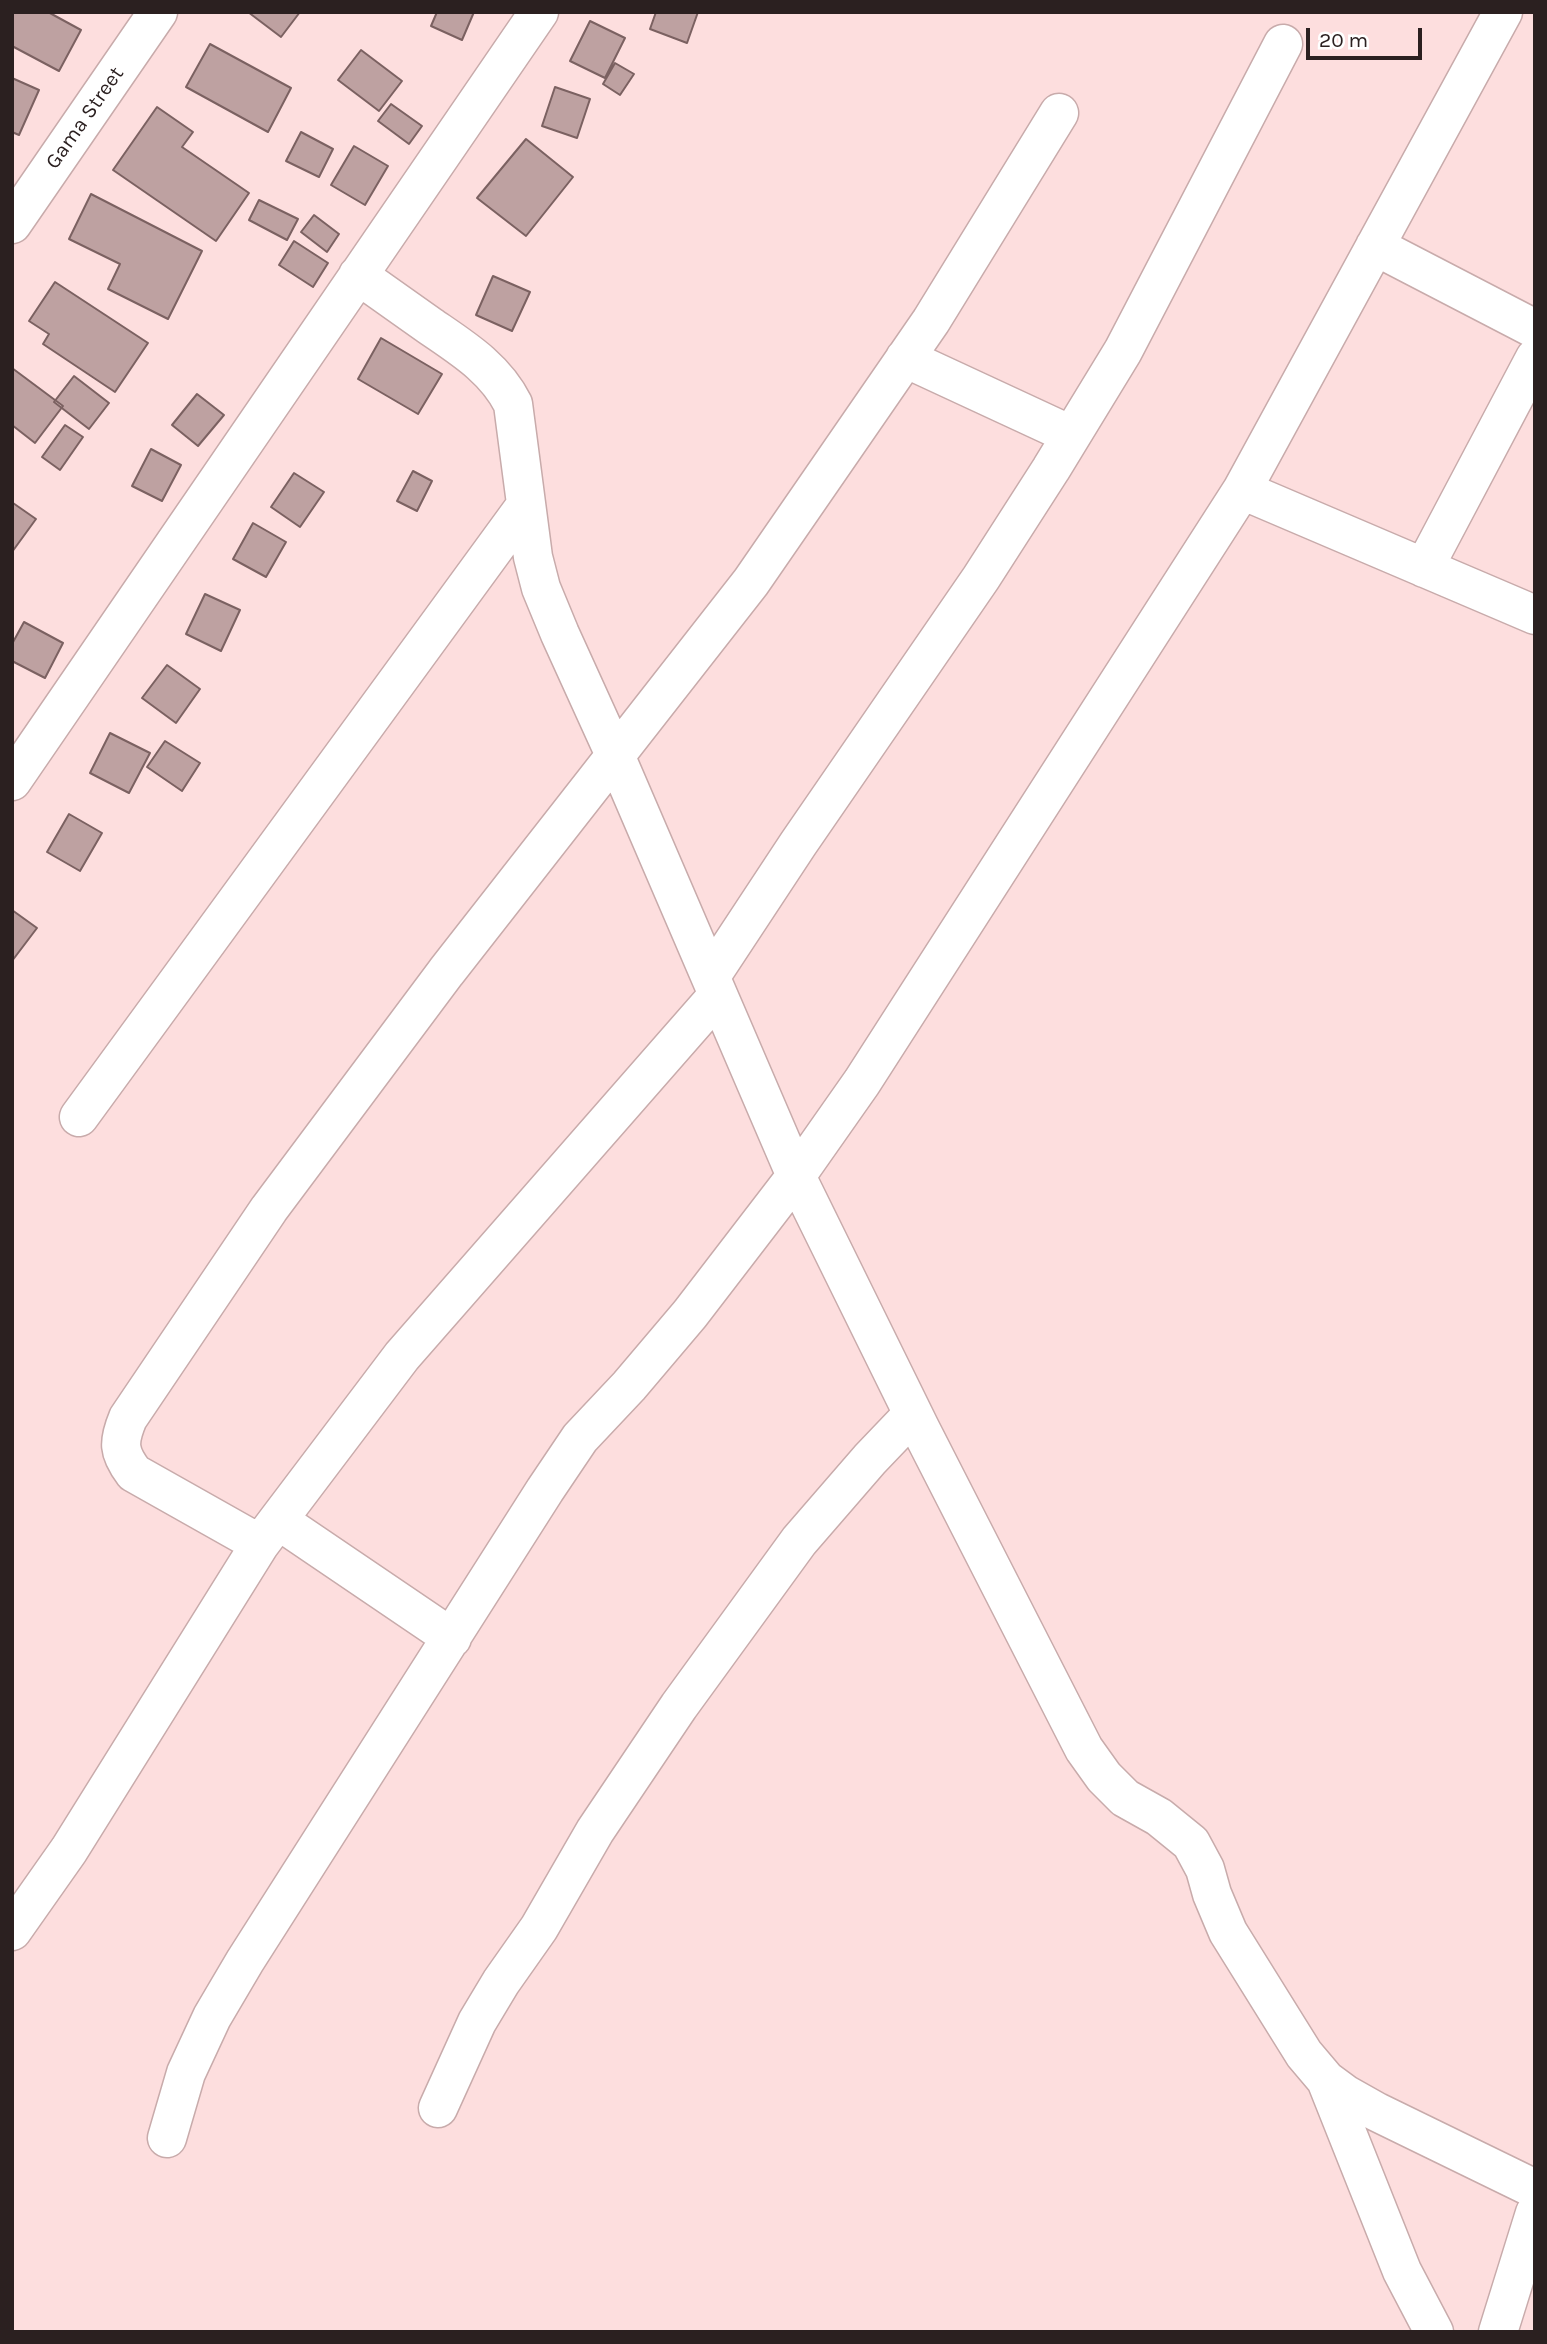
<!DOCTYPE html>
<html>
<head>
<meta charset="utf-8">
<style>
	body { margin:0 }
	#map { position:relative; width:1547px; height:2344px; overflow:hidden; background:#fddede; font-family:Karla,sans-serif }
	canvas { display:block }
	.frame { position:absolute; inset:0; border:14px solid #2b2020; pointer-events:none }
	.scale { position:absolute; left:1306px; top:28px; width:116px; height:32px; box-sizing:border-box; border:4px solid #2b2020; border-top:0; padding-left:9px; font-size:21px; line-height:24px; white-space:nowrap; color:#2b2020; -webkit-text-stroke:5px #fff; paint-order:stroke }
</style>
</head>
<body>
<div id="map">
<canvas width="1547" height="2344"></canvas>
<div class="frame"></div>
<div class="scale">20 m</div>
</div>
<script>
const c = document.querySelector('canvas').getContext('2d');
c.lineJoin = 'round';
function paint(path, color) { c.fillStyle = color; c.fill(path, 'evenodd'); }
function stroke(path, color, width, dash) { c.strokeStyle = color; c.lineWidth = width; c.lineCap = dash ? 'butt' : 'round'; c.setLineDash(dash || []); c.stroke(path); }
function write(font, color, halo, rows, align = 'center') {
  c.font = font + ' Karla,sans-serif'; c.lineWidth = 7; c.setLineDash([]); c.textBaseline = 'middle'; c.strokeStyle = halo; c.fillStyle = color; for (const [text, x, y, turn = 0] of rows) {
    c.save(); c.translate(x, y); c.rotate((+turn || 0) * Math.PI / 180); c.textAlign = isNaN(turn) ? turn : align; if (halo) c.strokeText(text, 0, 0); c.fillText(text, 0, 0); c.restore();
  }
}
const building = new Path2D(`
	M12,12h36l33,18 -22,41 -47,-25z
	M248,12h52l-19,25z
	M437,12h37l-12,28 -31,-14z
	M656,12h42l-11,31 -37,-14z
	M590,21l35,17 -20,40 -35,-17z
	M210,44l81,44 -23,44 -82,-45z
	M361,50l41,31 -23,30 -41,-31z
	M615,63l19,11 -14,21 -17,-11z
	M12,78l27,12 -20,45 -7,-3z
	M555,87l35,12 -13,39 -35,-12z
	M391,104l31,22 -13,18 -31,-23z
	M157,107l36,25 -11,15 67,46 -33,48 -103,-71z
	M301,132l32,17 -14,28 -33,-16z
	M526,139l47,38 -47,59 -49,-38z
	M354,146l34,20 -23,39 -34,-20z
	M91,194l111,57 -34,68 -60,-30 12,-25 -51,-25z
	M259,200l39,19 -11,21 -38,-20z
	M314,215l25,19 -12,18 -26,-20z
	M294,241l34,22 -15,24 -34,-22z
	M493,276l37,16 -18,39 -36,-16z
	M55,282l93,61 -33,49 -72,-48 6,-10 -20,-13z
	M381,338l61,36 -24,40 -60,-35z
	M12,368l51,38 -28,37 -23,-18z
	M74,376l35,27 -20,26 -35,-27z
	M197,394l27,21 -26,31 -26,-21z
	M65,425l18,12 -23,33 -18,-13z
	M151,449l30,16 -19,36 -30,-15z
	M413,471l19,10 -15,30 -20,-10z
	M294,473l30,19 -24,35 -29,-20z
	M13,503l23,16 -24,33v-48z
	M253,523l33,19 -20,35 -33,-18z
	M205,594l35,16 -19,41 -35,-17z
	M24,622l39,21 -18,35 -33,-17v-17z
	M167,665l33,24 -24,34 -34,-25z
	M110,733l40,20 -21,40 -39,-20z
	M165,741l35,22 -18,28 -35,-24z
	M69,814l33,19 -22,38 -33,-19z
	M12,910l25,18 -25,33z`);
const minor = new Path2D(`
	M12,224l146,-212
	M1375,246l160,83
	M358,275c24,17 48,34 72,51 32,22 65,42 83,78l20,153 8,31 19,46 55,121 181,421 124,252 164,321 20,28 21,21 34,19 32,26 14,26 7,25 16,38 76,122 22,26 19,14 32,18 158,77
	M905,358l166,77
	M1242,490l293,125
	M1424,568l111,-210
	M12,781l527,-769
	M711,976l87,-132 183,-266 70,-109 72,-118 160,-307
	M79,1117l447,-612
	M278,1520l174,118
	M260,1544l-126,-71c-16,-21 -16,-31 -6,-55l141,-209 177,-237 305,-390 180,-261 128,-208
	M12,1931l57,-81 191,-306 18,-24 124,-164 316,-361
	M1326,2080l76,191 32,61
	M438,2108l39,-86 24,-40 38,-54 56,-97 84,-125 120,-165 71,-82 43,-45
	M167,2138l19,-65 26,-56 33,-56 300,-471 35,-52 49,-52 61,-72 106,-138 66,-94 380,-592 261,-478
	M1498,2332l37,-119`);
const streetNames = [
	["Gama Street",85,118,-55]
];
paint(building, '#bea1a1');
stroke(building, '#7b6161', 2);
stroke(minor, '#c8abab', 41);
stroke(minor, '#fff', 38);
write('21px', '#2b2020', '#fff', streetNames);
</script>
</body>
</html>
